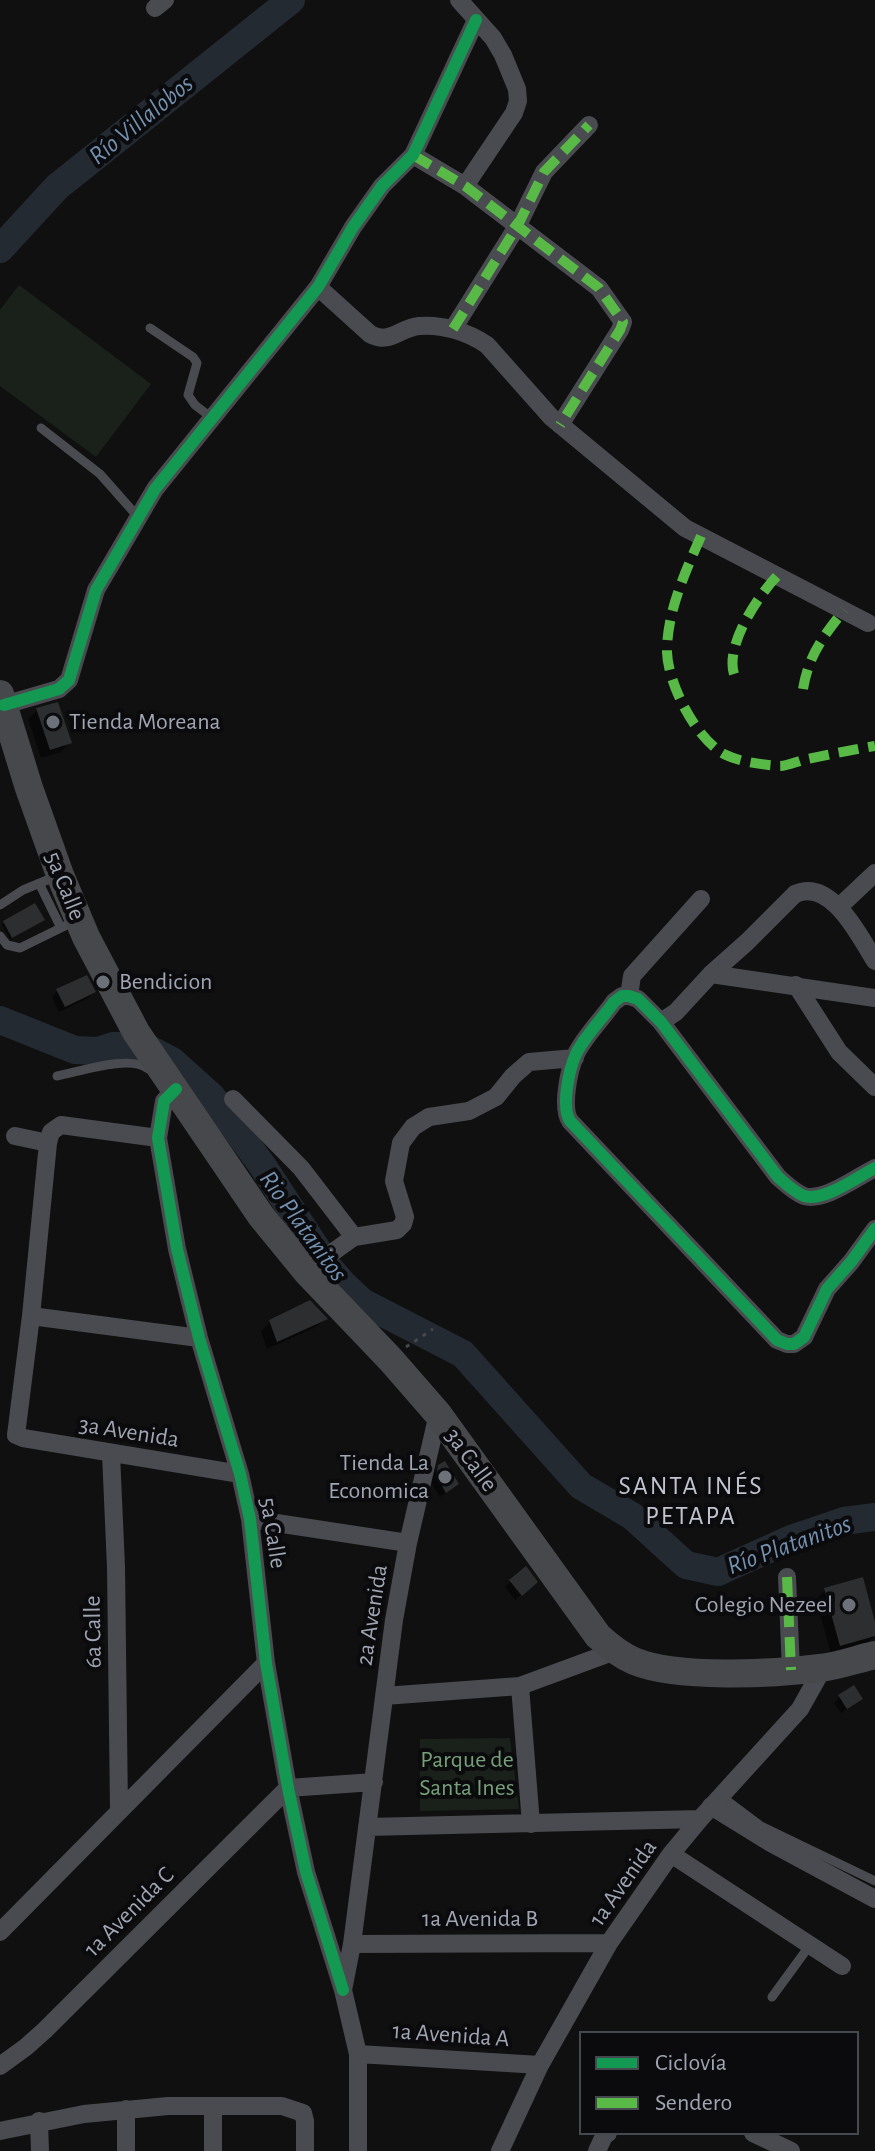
<!DOCTYPE html>
<html>
<head>
<meta charset="utf-8">
<style>
	body { margin:0 }
	#map { position:relative; width:875px; height:2151px; overflow:hidden; background:#101010; font-family:"Alegreya Sans",sans-serif }
	canvas { display:block }
	.legend { position:absolute; left:579px; top:2031px; width:280px; height:104px; box-sizing:border-box; background:#0b0a0c; border:2px solid #46484f; margin:0; padding:10px 14px; list-style:none; font-size:24px; color:#9fa5b3 }
	.legend li { display:flex; align-items:center; gap:16px; height:40px }
	.legend b { width:40px; border:2px solid #46484f }
</style>
</head>
<body>
<div id="map">
<canvas width="875" height="2151"></canvas>
<ul class="legend">
<li><b style="height:10px;background:#139951"></b>Ciclovía</li>
<li><b style="height:10px;background:#58b947"></b>Sendero</li>
</ul>
</div>
<script>
const c = document.querySelector('canvas').getContext('2d');
c.lineJoin = 'round';
function paint(path, color) { c.fillStyle = color; c.fill(path, 'evenodd'); }
function stroke(path, color, width, dash) { c.strokeStyle = color; c.lineWidth = width; c.lineCap = dash ? 'butt' : 'round'; c.setLineDash(dash || []); c.stroke(path); }
function write(font, color, halo, rows, align = 'center') {
  c.font = font + ' "Alegreya Sans",sans-serif'; c.lineWidth = 8; c.setLineDash([]); c.textBaseline = 'middle'; c.strokeStyle = halo; c.fillStyle = color; for (const [text, x, y, turn = 0] of rows) {
    c.save(); c.translate(x, y); c.rotate((+turn || 0) * Math.PI / 180); c.textAlign = isNaN(turn) ? turn : align; if (halo) c.strokeText(text, 0, 0); c.fillText(text, 0, 0); c.restore();
  }
}
const green = new Path2D(`
	M19,285l132,99 -55,73 -96,-71v-76z
	M510,1738l9,71 -99,2v-72z`);
const shadow = new Path2D(`
	M37,710l33,32 -9,10 -20,6 -13,-39z
	M34,905l6,17 -30,17 -8,-14z
	M57,991l37,1 -6,6 -29,14 -7,-15z
	M325,1319l-9,8 -49,22 -6,-18 9,-9z
	M440,1467l17,17 -17,13 -9,-14 2,-10z
	M510,1582l20,6 -15,12 -10,-13z
	M825,1590l50,39v7l-8,8 -36,10 -15,-55z
	M840,1697l20,2 -19,14 -7,-10z`);
const river = new Path2D(`
	M0,249l57,-62 234,-187
	M0,1020l75,30 23,1 15,-5h30l29,15 40,36 50,68 67,103 14,16 19,18 101,52 118,132 51,30 54,49 32,7 73,-33 53,-18 31,-4`);
const building = new Path2D(`
	M58,702l14,41 -22,7 -14,-42z
	M35,903l10,17 -33,18 -9,-17z
	M87,975l9,17 -31,15 -9,-18z
	M310,1300l18,19 -51,23 -8,-22z
	M445,1461l14,23 -13,9 -10,-17 2,-11z
	M526,1566l12,16 -16,14 -13,-16z
	M863,1577l12,45v14l-35,10 -16,-58z
	M854,1685l9,14 -16,10 -9,-14z`);
const path = new Path2D(`
	M406,1347l27,-18`);
const service = new Path2D(`
	M150,328l43,29 4,6 -9,32 7,10 17,13
	M41,428l59,46 38,43
	M39,883l22,45
	M0,905l23,-15 34,-14
	M0,936l7,9 13,3 57,-28
	M57,1076c22,-4 74,-22 91,-7
	M721,1796l40,30 114,55
	M772,1997l38,-52`);
const minor = new Path2D(`
	M459,0l34,38 10,17 14,34 1,12 -4,12 -49,73
	M155,8l10,-8
	M413,155l52,31 134,102 24,34 -3,8 -60,95
	M318,287l52,47c20,11 29,-6 49,-8 24,-2 49,6 68,19l64,72 134,111 183,95
	M453,329l65,-104 26,-53 45,-47
	M4,705l55,-16 10,-9 27,-90 59,-101 163,-202 35,-60 29,-41 31,-31 63,-135
	M840,906l35,-33
	M711,974l164,24
	M796,985l43,67 36,35
	M629,996l3,-20 69,-77
	M661,1022l15,-10 35,-38 36,-32 48,-48c36,-17 65,43 80,67
	M176,1089l-12,12 -6,37 19,111 22,89 41,136 10,45 16,144 22,125 18,84 37,118
	M233,1099l68,69 53,69
	M15,1136l33,7
	M158,1138l-97,-13 -10,7 -3,11 -17,173 -15,119 7,3 217,36
	M875,1168c-18,9 -51,34 -71,28 -10,-4 -18,-12 -26,-19l-117,-155 -23,-23 -9,-3h-7l-8,6c-11,16 -30,35 -38,52 -7,15 -15,53 -6,67l207,219 10,4h7l10,-7 23,-48 24,-27 24,-33
	M333,1252l21,-15 43,-7 6,-6 2,-7 -11,-36 7,-38 12,-16 16,-10 40,-6 27,-14 17,-21 16,-14 46,-4
	M31,1316l168,22
	M111,1454l5,113 3,243
	M250,1519l158,24
	M787,1577l4,93
	M520,1686l11,138
	M384,1696l136,-10 95,-35
	M711,1806l60,37 104,56
	M367,1827l333,-8
	M671,1854l171,112
	M0,1932l266,-269
	M352,1944l257,-1
	M358,2054l182,11
	M0,2066l26,-19 19,-17 243,-242 86,-6
	M213,2107v44
	M126,2109v42
	M39,2121l1,30
	M0,2131l84,-17 84,-8h114l21,7 2,8v30
	M753,2133l38,18
	M358,2151v-97l-15,-64 9,-46 42,-324 14,-77 30,-129
	M500,2151l40,-86 69,-122 62,-89 29,-35 100,-110 23,-41
	M597,2151l7,-15 4,-3`);
const primary = new Path2D(`
	M0,694l29,94 31,87 26,62 50,95 125,184 45,55 85,89 47,54 160,222c11,10 22,19 36,25 43,18 139,13 186,7 19,-2 37,-9 55,-13`);
const quiet = new Path2D(`
	M413,155l52,31 134,102 24,34 -3,8 -60,95
	M453,329l65,-104 26,-53 45,-47
	M701,536c-16,37 -34,75 -34,116 1,32 29,88 59,103 14,7 38,10 54,11 7,0 16,-4 23,-6 24,-5 48,-10 72,-14
	M734,674c-9,-29 24,-78 43,-98
	M803,689c6,-35 20,-52 41,-79
	M787,1577l4,93`);
const cycleway = new Path2D(`
	M4,705l55,-16 10,-9 27,-90 59,-101 163,-202 35,-60 29,-41 31,-31 63,-135
	M176,1089l-12,12 -6,37 19,111 22,89 41,136 10,45 16,144 22,125 18,84 37,118
	M875,1168c-18,9 -51,34 -71,28 -10,-4 -18,-12 -26,-19l-117,-155 -23,-23 -9,-3h-7l-8,6c-11,16 -30,35 -38,52 -7,15 -15,53 -6,67l207,219 10,4h7l10,-7 23,-48 24,-27 24,-33`);
const markers = [
	[53,722,8,"#6d717a"],
	[103,982,8,"#6d717a"],
	[445,1477,8,"#6d717a"],
	[849,1605,8,"#6d717a"]
];
const poiNames = [
	["Tienda Moreana",69,722],
	["Bendicion",119,982],
	["Tienda La",429,1463,"right"],
	["Economica",429,1491,"right"],
	["Colegio Nezeel",833,1605,"right"]
];
const streetNames = [
	["5a Calle",65,886,68],
	["3a Avenida",129,1432,9],
	["3a Calle",471,1460,54],
	["5a Calle",273,1533,81],
	["2a Avenida",372,1615,-81],
	["6a Calle",93,1632,-91],
	["1a Avenida",623,1883,-55],
	["1a Avenida C",129,1912,-45],
	["1a Avenida B",480,1919],
	["1a Avenida A",451,2035,4]
];
const parkNames = [
	["Parque de",467,1760],
	["Santa Ines",467,1788]
];
const waterNames = [
	["Río Villalobos",141,120,-39],
	["Rio Platanitos",303,1226,54],
	["Río Platanitos",789,1545,-20]
];
const neighbourhoodNames = [
	["SANTA INÉS",691,1486],
	["PETAPA",691,1516]
];
paint(green, '#1a211b');
paint(shadow, '#0007');
stroke(river, '#232a32', 28);
paint(building, '#2d2e30');
stroke(path, '#45474b', 3, [4, 6]);
stroke(service, '#4a4b50', 9);
stroke(minor, '#4a4b50', 18);
stroke(primary, '#46484b', 28);
stroke(quiet, '#58b947', 10, [20, 10]);
stroke(cycleway, '#139951', 12);
for (const [x, y, r, color] of markers) { const dot = new Path2D(); dot.arc(x, y, r, 0, 2 * Math.PI); c.fillStyle = color; c.fill(dot); stroke(dot, '#0b0a0c', 3); }
write('24px', '#9fa5b3', '#0b0a0c', poiNames, 'left');
write('24px', '#9fa5b3', '#0b0a0c', streetNames);
write('24px', '#75a079', '#0b0a0c', parkNames);
write('italic 26px', '#7391b1', '#0b0a0c', waterNames);
c.letterSpacing = '2px';
write('26px', '#c1c4cf', '#0b0a0c', neighbourhoodNames);
c.letterSpacing = '0px';
</script>
</body>
</html>
